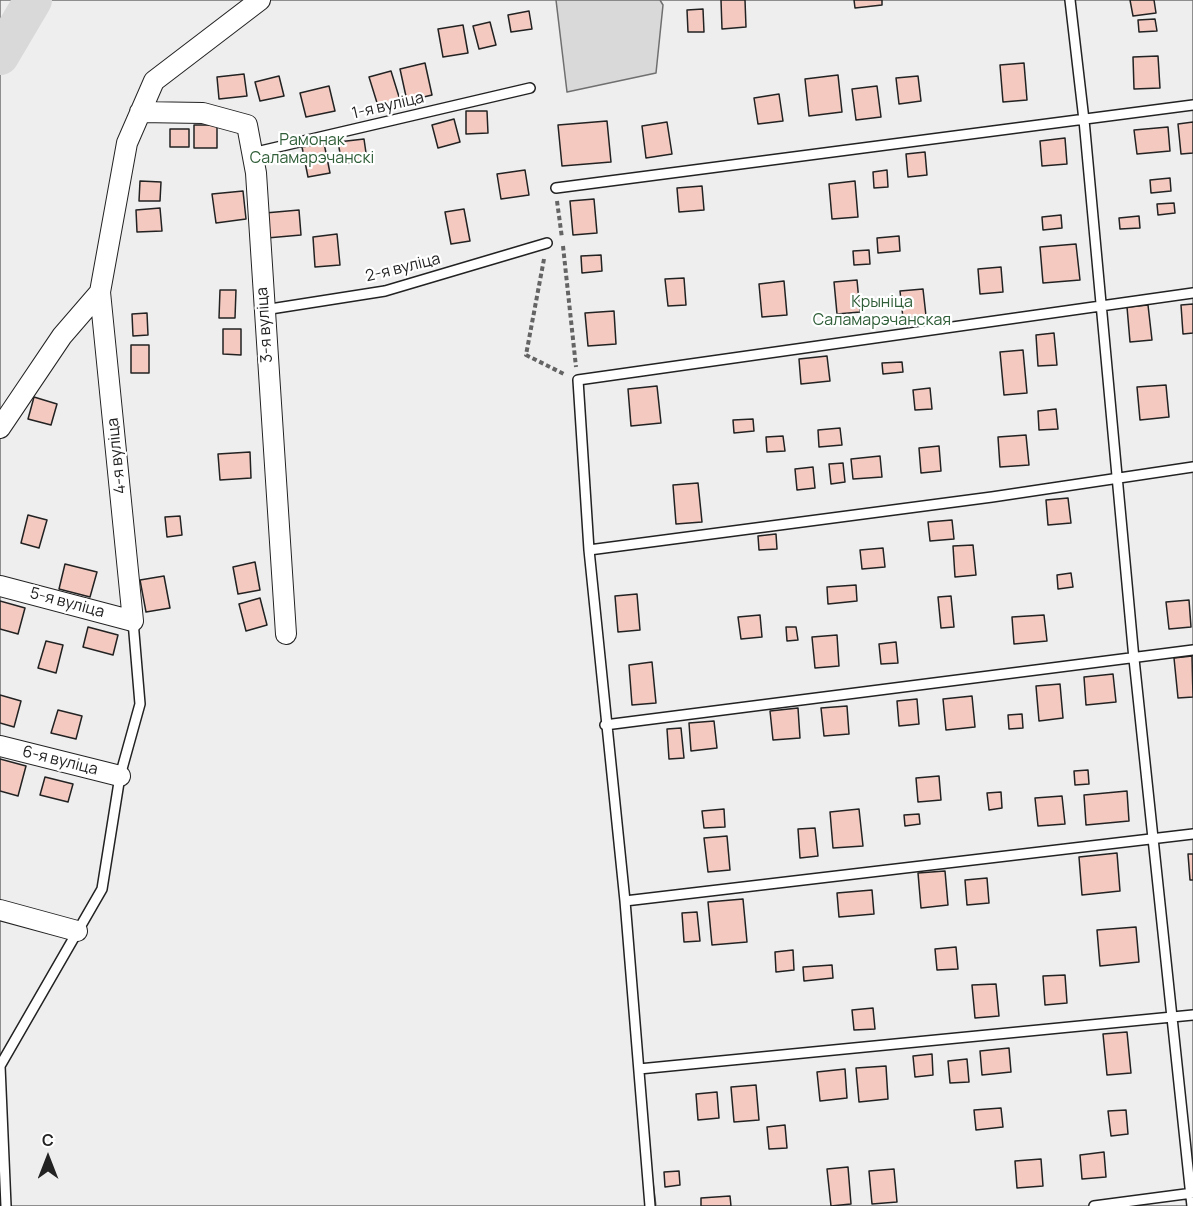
<!DOCTYPE html>
<html>
<head>
<meta charset="utf-8">
<style>
	body { margin:0 }
	#map { position:relative; width:1193px; height:1206px; overflow:hidden; background:#fff; font-family:Manrope,sans-serif }
	canvas { display:block }
	.north { position:absolute; left:18px; top:1128px; width:60px; height:60px; -webkit-text-stroke:4px #fff; paint-order:stroke; rotate:0deg; font-size:16px; font-weight:700; line-height:24px; text-align:center; color:#222 }
	.north::after { content:''; display:block; margin:auto; width:21px; height:27px; background:#222; clip-path:polygon(50% 0,100% 100%,50% 72%,0 100%) }
</style>
</head>
<body>
<div id="map">
<canvas width="1193" height="1206"></canvas>
<div class="north">С</div>
</div>
<script>
const c = document.querySelector('canvas').getContext('2d');
c.lineJoin = 'round';
function paint(path, color) { c.fillStyle = color; c.fill(path, 'evenodd'); }
function stroke(path, color, width, dash) { c.strokeStyle = color; c.lineWidth = width; c.lineCap = dash ? 'butt' : 'round'; c.setLineDash(dash || []); c.stroke(path); }
function write(font, color, halo, rows, align = 'center') {
  c.font = font + ' Manrope,sans-serif'; c.lineWidth = 4.5; c.setLineDash([]); c.textBaseline = 'middle'; c.strokeStyle = halo; c.fillStyle = color; for (const [text, x, y, turn = 0] of rows) {
    c.save(); c.translate(x, y); c.rotate((+turn || 0) * Math.PI / 180); c.textAlign = isNaN(turn) ? turn : align; if (halo) c.strokeText(text, 0, 0); c.fillText(text, 0, 0); c.restore();
  }
}
const green = new Path2D(`
	M0,0h1193v1206h-537l-15,-118 9,118h-650z`);
const water = new Path2D(`
	M556,0h104l3,5 -7,68 -89,19z`);
const river = new Path2D(`
	M0,56l33,-56`);
const building = new Path2D(`
	M721,0h24l1,27 -24,2z
	M854,0h28v5l-27,3z
	M1130,0h24l2,13 -23,3z
	M703,9l1,23h-16l-1,-22z
	M529,11l3,18 -21,3 -3,-17z
	M1155,19l2,12 -18,1 -1,-12z
	M490,22l6,23 -17,4 -6,-23z
	M463,25l5,28 -25,4 -5,-28z
	M1158,56l2,32 -26,1 -1,-32z
	M425,63l7,32 -25,6 -7,-32z
	M1024,63l3,37 -24,2 -3,-37z
	M391,71l9,29 -22,6 -9,-29z
	M244,74l3,22 -28,3 -2,-22z
	M838,75l4,37 -33,4 -4,-37z
	M279,76l5,20 -24,5 -5,-19z
	M918,76l3,25 -22,3 -3,-26z
	M329,86l6,25 -29,6 -6,-24z
	M877,86l4,31 -25,3 -4,-31z
	M779,94l4,27 -25,3 -4,-26z
	M466,111h21l1,22 -22,1z
	M454,119l6,23 -22,6 -6,-23z
	M607,121l4,41 -49,4 -4,-41z
	M667,122l5,32 -26,4 -4,-32z
	M1193,122v31l-12,1 -3,-30z
	M194,125h23v23h-23z
	M1168,127l2,24 -33,3 -3,-24z
	M170,129h19v18h-19z
	M1065,138l2,26 -25,2 -2,-25z
	M364,139l3,21 -25,4 -4,-22z
	M324,143l6,30 -22,4 -6,-30z
	M925,152l2,23 -19,2 -2,-23z
	M525,170l4,25 -28,4 -4,-25z
	M887,170l1,17 -14,1 -1,-16z
	M1170,178l1,13 -20,2 -1,-13z
	M140,181l21,1 -1,19h-21z
	M855,181l3,36 -26,2 -3,-35z
	M702,186l2,24 -25,2 -2,-24z
	M243,191l3,28 -30,4 -4,-29z
	M594,199l3,34 -24,2 -3,-34z
	M1174,203l1,10 -17,2 -1,-11z
	M160,208l2,23 -25,1 -1,-22z
	M464,209l6,32 -19,3 -6,-32z
	M299,210l2,25 -34,3 -2,-25z
	M1061,215l1,13 -19,2 -1,-13z
	M1139,216l1,12 -20,1 -1,-11z
	M337,234l3,31 -25,2 -2,-30z
	M899,236l1,15 -22,2 -1,-15z
	M1076,244l4,36 -37,3 -3,-36z
	M869,250l1,14 -16,1 -1,-14z
	M601,255l1,16 -20,2 -1,-17z
	M1001,267l2,25 -23,2 -2,-25z
	M684,278l2,27 -18,1 -3,-27z
	M857,280l3,32 -23,2 -3,-32z
	M784,281l3,34 -25,2 -3,-33z
	M923,289l3,27 -23,2 -3,-27z
	M220,290h16l-1,28h-16z
	M1193,304v29l-10,1 -2,-29z
	M1148,305l4,35 -22,2 -3,-35z
	M614,311l2,33 -28,2 -3,-33z
	M147,313l1,22 -15,1 -1,-22z
	M223,329h18v26l-18,-1z
	M1054,333l3,32 -19,1 -2,-31z
	M131,345h18v28h-18z
	M1023,350l4,43 -23,2 -4,-43z
	M827,356l3,25 -29,3 -2,-25z
	M902,362l1,10 -20,2 -1,-11z
	M1166,385l3,32 -29,3 -3,-33z
	M657,386l4,37 -30,3 -3,-37z
	M930,388l2,21 -17,1 -2,-20z
	M34,397l23,7 -6,21 -23,-6z
	M1056,409l2,20 -19,1 -1,-19z
	M753,419l1,12 -20,2 -1,-13z
	M840,428l2,17 -23,2 -1,-17z
	M1026,435l3,30 -29,2 -2,-30z
	M783,436l2,15 -18,1 -1,-15z
	M939,446l2,25 -20,2 -2,-25z
	M250,452l1,26 -31,2 -2,-26z
	M880,456l2,21 -29,2 -2,-20z
	M843,463l2,19 -14,2 -2,-20z
	M813,467l2,21 -18,2 -2,-21z
	M698,483l4,39 -26,2 -3,-39z
	M1068,498l3,25 -23,2 -2,-25z
	M28,515l19,5 -8,28 -18,-5z
	M180,516l2,19 -15,2 -2,-20z
	M952,520l2,19 -24,2 -2,-19z
	M776,534l1,15 -18,1 -1,-14z
	M973,545l3,30 -21,2 -2,-31z
	M883,548l2,19 -23,2 -2,-19z
	M255,562l5,28 -22,4 -5,-27z
	M65,564l32,8 -7,25 -31,-8z
	M1071,573l2,14 -15,2 -1,-14z
	M164,576l6,32 -24,4 -6,-32z
	M856,585l1,16 -29,3 -1,-17z
	M637,594l3,36 -22,2 -3,-36z
	M951,596l3,31 -13,1 -3,-31z
	M260,598l7,27 -21,6 -7,-27z
	M1189,600l2,27 -22,2 -3,-27z
	M0,601l25,7 -7,26 -18,-5z
	M760,615l2,22 -21,2 -3,-22z
	M1044,615l3,26 -33,3 -2,-27z
	M88,627l30,8 -5,20 -30,-8z
	M786,627h10l2,13 -11,1z
	M837,635l2,31 -24,2 -3,-31z
	M46,641l17,4 -7,28 -18,-5z
	M896,642l2,21 -17,1 -2,-20z
	M1192,656l1,41 -15,1 -4,-40z
	M652,662l4,41 -24,2 -3,-40z
	M1113,674l3,28 -30,3 -2,-28z
	M1060,684l3,34 -24,3 -3,-35z
	M0,695l21,6 -7,26 -14,-4z
	M972,696l3,31 -29,3 -3,-31z
	M917,699l2,25 -20,2 -2,-25z
	M847,706l2,28 -25,2 -3,-28z
	M798,708l2,30 -27,2 -3,-29z
	M58,710l24,6 -6,23 -25,-6z
	M1022,714l1,14 -14,1 -1,-14z
	M714,721l3,27 -26,3 -2,-28z
	M681,728l3,30 -15,1 -2,-30z
	M0,759l26,7 -8,30 -18,-5z
	M1088,770l1,14 -14,1 -1,-14z
	M939,776l2,24 -23,2 -2,-24z
	M45,777l28,7 -5,18 -28,-7z
	M1127,791l2,30 -43,4 -2,-30z
	M1001,792l1,16 -13,2 -2,-17z
	M1062,796l3,28 -27,2 -3,-28z
	M724,809l1,18 -21,1 -2,-17z
	M859,809l4,37 -30,2 -3,-36z
	M919,814l1,10 -15,2 -1,-11z
	M815,828l3,28 -18,2 -2,-29z
	M727,836l3,34 -22,2 -4,-34z
	M1117,853l3,38 -38,4 -3,-38z
	M1188,854h5v26h-3z
	M945,871l3,34 -27,3 -3,-35z
	M987,878l2,25 -22,2 -2,-25z
	M872,890l2,24 -35,3 -2,-24z
	M743,899l4,43 -35,3 -4,-43z
	M697,912l3,29 -16,1 -2,-29z
	M1136,927l3,35 -39,4 -3,-36z
	M956,947l2,22 -21,1 -2,-21z
	M793,950l1,20 -18,2 -1,-20z
	M832,965l1,13 -29,3 -1,-14z
	M1065,975l2,28 -22,2 -2,-29z
	M996,984l3,32 -24,2 -3,-33z
	M873,1008l2,21 -21,1 -2,-20z
	M1127,1032l4,41 -24,2 -4,-41z
	M1009,1048l2,24 -29,3 -2,-24z
	M932,1054l1,21 -18,2 -2,-21z
	M967,1059l2,23 -19,1 -2,-22z
	M886,1066l2,33 -29,3 -3,-34z
	M845,1069l2,29 -27,3 -3,-29z
	M756,1085l3,35 -25,2 -3,-35z
	M717,1092l2,26 -21,2 -2,-26z
	M1001,1108l2,19 -27,3 -2,-20z
	M1126,1110l2,24 -17,2 -3,-25z
	M785,1125l2,23 -18,1 -2,-22z
	M1104,1152l2,25 -24,2 -2,-24z
	M1041,1159l2,27 -26,2 -2,-27z
	M848,1167l3,37 -20,2 -4,-37z
	M894,1169l3,33 -25,2 -3,-33z
	M679,1171l1,14 -15,2 -1,-15z
	M730,1196l1,10h-30v-8z`);
const path = new Path2D(`
	M557,201l5,37
	M563,246l13,121
	M544,259l-18,96 40,20`);
const lane = new Path2D(`
	M1070,0l14,120 50,539 58,547
	M252,153l278,-65
	M556,188l637,-83
	M264,310l121,-19 162,-48
	M589,550l403,-53 201,-30
	M605,725l588,-75
	M625,901l568,-67
	M639,1069l554,-54
	M6,1206l-6,-140 102,-177 18,-113 20,-72 -7,-83
	M650,1206l-25,-305 -36,-351 -11,-170 615,-87
	M1094,1206l99,-13`);
const street = new Path2D(`
	M140,112l63,1 44,12 9,48 30,461
	M0,428l62,-92 38,-44 27,-149 27,-62 106,-81
	M0,586l133,35 -33,-329
	M0,746l120,30
	M0,910l77,21`);
const streetNames = [
	["1-я вуліца",388,106,-13],
	["2-я вуліца",403,268,-14],
	["3-я вуліца",265,325,-94],
	["4-я вуліца",117,456,-96],
	["5-я вуліца",67,603,15],
	["6-я вуліца",60,761,14]
];
const parkNames = [
	["Рамонак",312,141],
	["Саламарэчанскі",312,159],
	["Крыніца",882,303],
	["Саламарэчанская",882,321]
];
paint(green, '#eee');
stroke(green, '#6f6f6f', 1.5);
paint(water, '#d9d9d9');
stroke(water, '#6f6f6f', 1.5);
stroke(river, '#d9d9d9', 38);
paint(building, '#f3c9c0');
stroke(building, '#222', 1.5);
stroke(lane, '#222', 12);
stroke(street, '#222', 22);
stroke(path, '#646464', 4, [4.5, 3]);
stroke(lane, '#fff', 9);
stroke(street, '#fff', 20);
write('16px', '#222', '#fff', streetNames);
write('16px', '#2f5e38', '#fff', parkNames);
</script>
</body>
</html>
